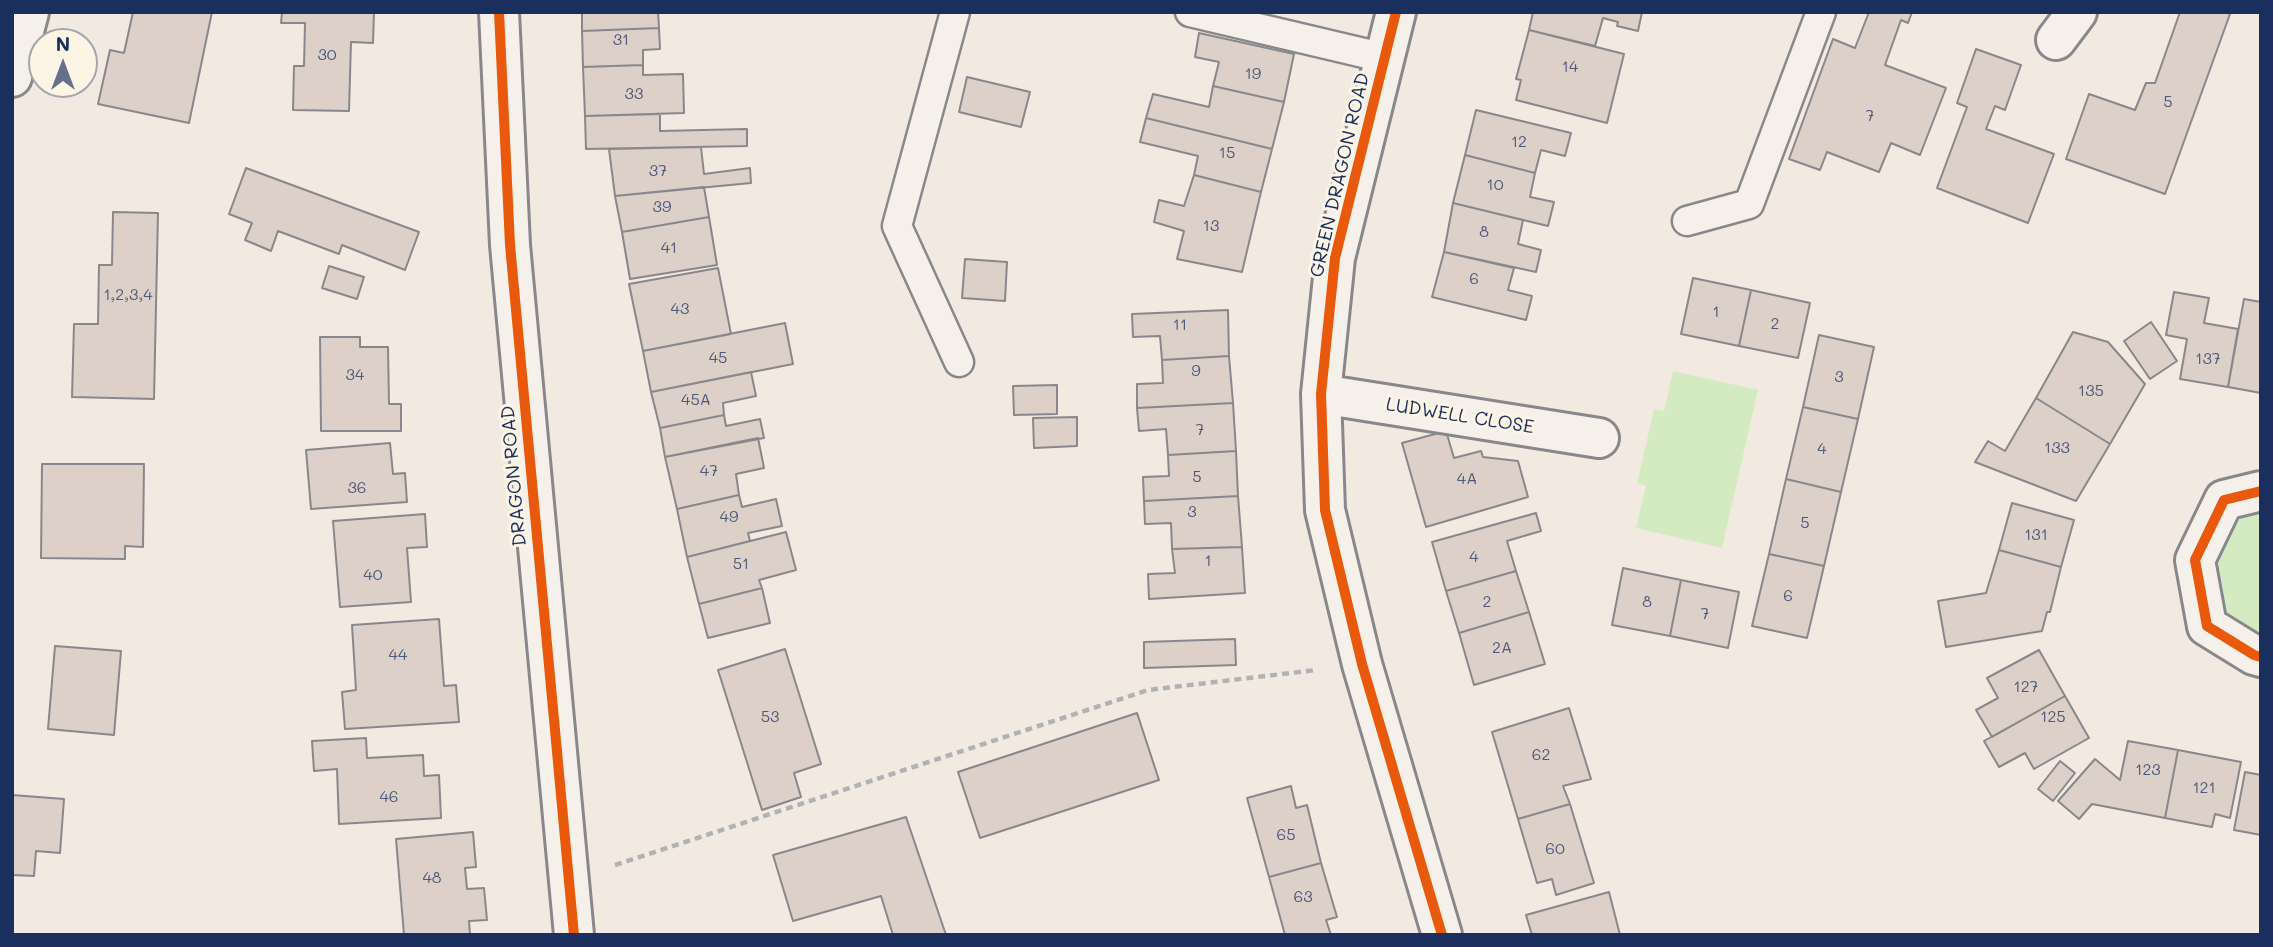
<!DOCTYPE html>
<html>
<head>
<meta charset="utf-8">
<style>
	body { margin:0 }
	#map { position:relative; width:2273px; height:947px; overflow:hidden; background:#f2eae0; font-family:Mali,sans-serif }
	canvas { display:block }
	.frame { position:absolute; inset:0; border:14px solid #1b2f5e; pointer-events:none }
	.north { position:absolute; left:28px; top:28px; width:70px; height:70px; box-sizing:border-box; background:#fcf5e5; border:2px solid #a2a6af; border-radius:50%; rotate:0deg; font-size:19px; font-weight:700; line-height:28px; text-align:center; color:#1b2f5e }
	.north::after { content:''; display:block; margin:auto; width:24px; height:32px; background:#66708c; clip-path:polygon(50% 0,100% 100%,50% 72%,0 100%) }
</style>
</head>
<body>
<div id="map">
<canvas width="2273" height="947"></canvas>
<div class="frame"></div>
<div class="north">N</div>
</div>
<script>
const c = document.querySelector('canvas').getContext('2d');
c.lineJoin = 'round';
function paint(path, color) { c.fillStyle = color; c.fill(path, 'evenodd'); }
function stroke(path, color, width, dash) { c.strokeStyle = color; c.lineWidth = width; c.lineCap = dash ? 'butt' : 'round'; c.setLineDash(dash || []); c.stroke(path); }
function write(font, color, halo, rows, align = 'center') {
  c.font = font + ' Mali,sans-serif'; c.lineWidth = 6; c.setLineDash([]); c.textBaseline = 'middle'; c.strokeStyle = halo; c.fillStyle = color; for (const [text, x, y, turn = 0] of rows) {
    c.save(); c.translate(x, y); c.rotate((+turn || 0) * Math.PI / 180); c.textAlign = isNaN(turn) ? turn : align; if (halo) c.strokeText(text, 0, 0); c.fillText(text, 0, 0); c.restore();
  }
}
const green = new Path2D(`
	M1673,371l85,19 -36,158 -86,-20 10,-42 -9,-3 17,-74 10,2z
	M2261,514v119l-34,-21 -9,-49 21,-44z`);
const building = new Path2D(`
	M133,12h79l-23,111 -91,-19 12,-54 14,3z
	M282,12h92l-1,31 -22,-1 -2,69 -56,-1 1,-44h10l1,-43h-24z
	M582,12h76l1,16 -77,3z
	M1533,12h109l-4,19 -21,-5 1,-4 -15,-4 -8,28 -66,-16z
	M1869,12h43l-4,11 -7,-3 -16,45 61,23 -26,67 -29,-12 -12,29 -52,-20 -7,18 -31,-11 44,-120 22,9z
	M2180,12h44l6,2 -65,180 -99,-35 23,-65 46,16 11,-27h9z
	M659,28l1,21 -17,1v15l-60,2 -1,-36z
	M1529,30l95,24 -17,69 -91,-23 5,-20 -5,-1z
	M1199,33l95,21 -10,48 -71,-16 6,-24 -24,-5z
	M1976,49l45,16 -16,45 -10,-4 -9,23 68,25 -26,69 -91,-35 30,-81 -10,-4z
	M643,65v10l40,-1 1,39 -99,3 -2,-49z
	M967,77l63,15 -9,35 -62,-15z
	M1213,86l71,16 -12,47 -126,-31 7,-24 56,13z
	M1476,110l95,23 -6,23 -24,-6 -6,23 -70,-18z
	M660,114v17l87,-2v17l-161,3 -1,-33z
	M1146,118l126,31 -11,43 -67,-17 4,-19 -58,-14z
	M701,147l3,27 46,-6 1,15 -136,13 -6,-47z
	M1465,155l70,18 -5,24 24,5 -6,24 -95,-23z
	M246,168l173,64 -14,38 -63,-25 -3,9 -61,-23 -7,20 -26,-11 7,-17 -23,-9z
	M1194,175l67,17 -19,80 -65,-13 7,-28 -30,-9 5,-22 25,6z
	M704,187l5,30 -87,15 -7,-36z
	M1453,203l70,17 -5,24 23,6 -5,22 -92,-20z
	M113,212l45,1 -4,186 -82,-2 2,-73h24l1,-59h13z
	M709,217l8,48 -87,14 -8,-47z
	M1444,252l70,16 -6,22 24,6 -6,24 -94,-23z
	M965,259l42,3 -2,39 -43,-3z
	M329,266l35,11 -7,22 -35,-11z
	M718,268l13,66 -88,17 -14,-67z
	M1693,278l58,12 -12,56 -58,-12z
	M1751,290l59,13 -12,55 -59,-12z
	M2174,292l35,6 -5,25 34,6 -10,58 -48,-8 7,-40 -21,-4z
	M2244,299l17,3v91l-33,-6z
	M1228,310l1,46 -67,4 -2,-24 -27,1 -1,-23z
	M2151,322l26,39 -27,18 -26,-38z
	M785,323l8,41 -142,28 -8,-41z
	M2073,332l35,10 37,42 -35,60 -74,-46z
	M1819,335l55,12 -16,72 -55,-12z
	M320,337h40v10h28l1,57h12v27h-80z
	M1229,356l4,47 -96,5v-24l26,-1 -1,-23z
	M751,372l5,24 -33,7 1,12 -64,13 -9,-36z
	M1057,385v29l-43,1 -1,-29z
	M2036,398l74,46 -34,57 -101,-39 13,-21 17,10z
	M1233,403l3,48 -68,4 -2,-26 -27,2 -2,-23z
	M1803,407l55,12 -17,73 -55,-13z
	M724,415l2,11 34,-7 4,19 -99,19 -5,-29z
	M1077,417v29l-43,2 -1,-30z
	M1446,431l8,27 27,-7 2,6 35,4 10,36 -102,30 -24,-84z
	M758,438l6,30 -28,6 3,21 -62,14 -12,-52z
	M390,443l3,31 12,-1 2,29 -96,7 -5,-59z
	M1236,451l2,45 -94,5 -1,-24 26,-1 -1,-21z
	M42,464h102l-1,83 -18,-1v13l-84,-1z
	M1786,479l55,13 -17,74 -55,-12z
	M739,495l3,12 34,-8 6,27 -34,7 2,8 -63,16 -10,-48z
	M1238,496l4,51 -70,2 -1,-26 -26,1 -1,-23z
	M2012,503l62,17 -13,47 -62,-17z
	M1536,513l5,18 -34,10 9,30 -70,20 -14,-49z
	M425,514l2,33 -20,1 4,54 -71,5 -7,-86z
	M786,532l10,38 -37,10 3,8 -63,16 -12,-47z
	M1242,547l3,46 -96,6 -1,-25 27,-1 -3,-24z
	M1999,550l62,17 -11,45h-3l-5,19 -96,16 -8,-46 48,-8z
	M1769,554l55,12 -17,72 -55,-12z
	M1623,568l58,12 -11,56 -58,-11z
	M1516,571l13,41 -70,21 -13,-42z
	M1681,580l58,12 -11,56 -58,-12z
	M762,588l8,35 -62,15 -9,-34z
	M1529,612l16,52 -71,21 -15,-52z
	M439,619l5,67 12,-1 3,37 -114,7 -3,-37 14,-2 -4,-65z
	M1235,639l1,26 -92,3v-26z
	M55,646l66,5 -7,84 -66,-6z
	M785,649l36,115 -27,9 7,24 -39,13 -44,-140z
	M2039,650l26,46 -73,41 -16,-27 22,-12 -11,-20z
	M2065,696l24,42 -55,31 -9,-16 -26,14 -15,-26z
	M1569,708l22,71 -28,7 7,18 -52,15 -26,-87z
	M1137,713l22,67 -179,58 -22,-66z
	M366,738l1,20 56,-3 1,21 15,-1 2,43 -102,6 -2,-55 -23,2 -2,-30z
	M2128,741l50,9 -13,68 -73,-14 -13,15 -21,-18 37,-42 25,21z
	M2178,750l63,12 -11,56 -15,-4 -3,13 -47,-9z
	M2060,761l15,12 -22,28 -15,-12z
	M2245,772l16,3v60l-27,-5z
	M1291,786l5,22 11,-3 14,58 -52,14 -22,-79z
	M12,795l52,4 -4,54 -24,-2 -2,25 -22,-1z
	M1570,804l24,79 -38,12 -4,-16 -15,4 -19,-64z
	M906,817l40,118h-53l-12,-39 -88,25 -20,-66z
	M473,832l3,35 -11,1 2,21 17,-1 3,32 -18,1 1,14h-66l-8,-96z
	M1321,863l16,54 -11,3 5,15h-46l-16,-58z
	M1609,892l11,43h-88l-6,-20z`);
const path = new Path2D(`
	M615,865l533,-175 168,-20`);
const lane = new Path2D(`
	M955,12l-58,214 62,136
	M1190,12l195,46
	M1687,221l62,-17 72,-192`);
const street = new Path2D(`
	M1396,12l-61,246 -14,136 4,116 37,154 80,271
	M2056,40l21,-28
	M1321,394l278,44
	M2261,491l-37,9 -29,60 12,66 47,29 7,2`);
const secondary = new Path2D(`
	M499,12l11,233 64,690
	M12,77l17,-65`);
const cycleway = new Path2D(`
	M499,12l11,233 64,690
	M1396,12l-61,246 -14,136 4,116 37,154 80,271
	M2261,491l-37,9 -29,60 12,66 47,29 7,2`);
const numberNames = [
	["31",621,40],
	["30",327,55],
	["14",1570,67],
	["19",1253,74],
	["33",634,94],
	["5",2168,102],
	["7",1870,116],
	["12",1519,142],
	["15",1227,153],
	["37",658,171],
	["10",1495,185],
	["39",662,207],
	["13",1211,226],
	["8",1484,232],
	["41",669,248],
	["6",1474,279],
	["1,2,3,4",128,295],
	["43",680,309],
	["1",1716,312],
	["2",1775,324],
	["11",1180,325],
	["45",718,358],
	["137",2208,359],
	["9",1196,371],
	["34",355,375],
	["3",1839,377],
	["135",2091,391],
	["45A",696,400],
	["7",1200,430],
	["133",2057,448],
	["4",1822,449],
	["47",709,471],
	["5",1197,477],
	["4A",1467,479],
	["36",357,488],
	["3",1192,512],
	["49",729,517],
	["5",1805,523],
	["131",2036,535],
	["4",1474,557],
	["1",1208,561],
	["51",741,564],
	["40",373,575],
	["6",1788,596],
	["2",1487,602],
	["8",1647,602],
	["7",1705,614],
	["2A",1502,648],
	["44",398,655],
	["127",2026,687],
	["53",770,717],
	["125",2053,717],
	["62",1541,755],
	["123",2148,770],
	["121",2204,788],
	["46",389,797],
	["65",1286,835],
	["60",1555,849],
	["48",432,878],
	["63",1303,897]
];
const streetNames = [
	["GREEN DRAGON ROAD",1340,175,-77],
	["LUDWELL CLOSE",1460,416,9],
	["DRAGON ROAD",514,476,-95]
];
paint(green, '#d4ebc2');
paint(building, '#dcd0c9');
stroke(building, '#88888c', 2);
stroke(lane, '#88888c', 33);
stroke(street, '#88888c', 44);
stroke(secondary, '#88888c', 44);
stroke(path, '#b1b2b3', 4.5, [7, 5]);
stroke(lane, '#f5f1ea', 28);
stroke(street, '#f5f1ea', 38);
stroke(secondary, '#f5f1ea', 38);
stroke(cycleway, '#e8590c', 10);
write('16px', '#4d597a', null, numberNames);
write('19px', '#1b2f5e', '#fcf5e5', streetNames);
</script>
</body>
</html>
